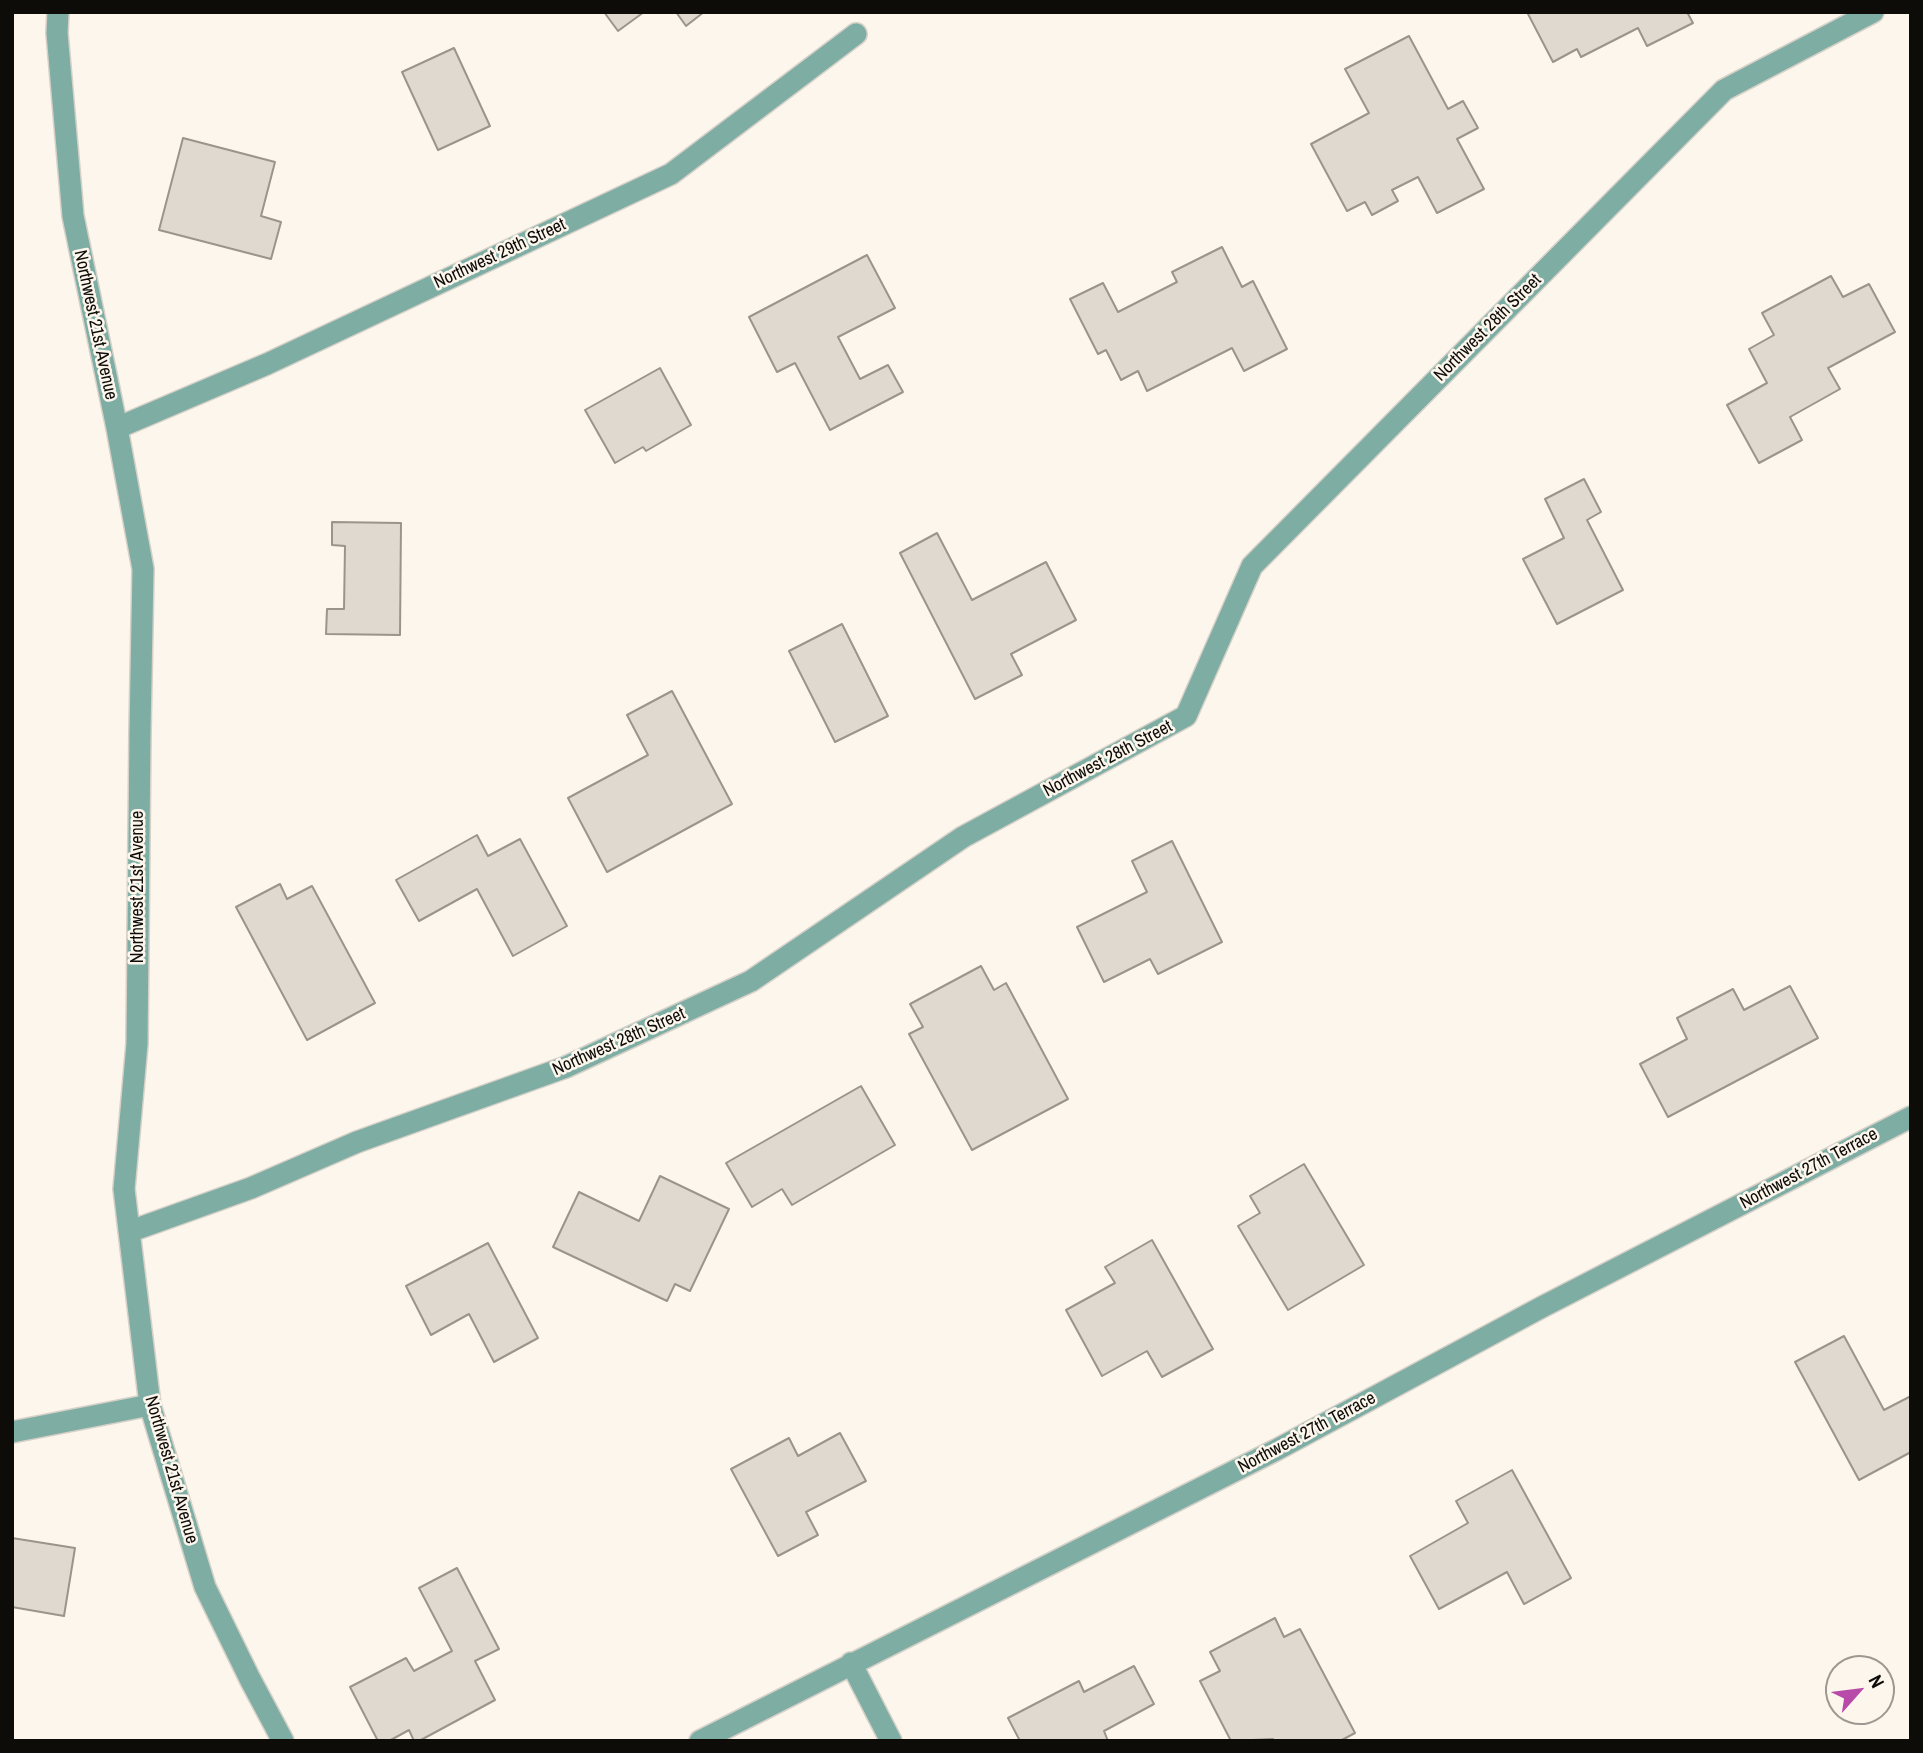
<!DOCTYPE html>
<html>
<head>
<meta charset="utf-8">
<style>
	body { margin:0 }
	#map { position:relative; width:1923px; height:1753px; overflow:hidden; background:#fcf6ec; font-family:"Archivo Narrow",sans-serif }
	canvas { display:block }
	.frame { position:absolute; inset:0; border:14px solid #0e0c09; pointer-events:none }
	.north { position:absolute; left:1825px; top:1655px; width:70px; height:70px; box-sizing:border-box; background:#fcf6ec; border:2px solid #9d9891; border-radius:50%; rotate:62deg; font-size:19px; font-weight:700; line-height:28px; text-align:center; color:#0e0c09 }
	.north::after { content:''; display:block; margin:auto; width:24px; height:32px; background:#b84baa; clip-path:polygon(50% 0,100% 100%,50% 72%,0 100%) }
</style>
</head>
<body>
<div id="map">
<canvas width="1923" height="1753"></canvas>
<div class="frame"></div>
<div class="north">N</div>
</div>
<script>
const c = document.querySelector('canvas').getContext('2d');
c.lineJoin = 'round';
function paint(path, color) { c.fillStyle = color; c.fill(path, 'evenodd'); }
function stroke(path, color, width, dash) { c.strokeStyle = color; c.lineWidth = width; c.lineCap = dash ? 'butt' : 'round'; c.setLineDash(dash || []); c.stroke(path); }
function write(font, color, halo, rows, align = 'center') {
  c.font = font + ' "Archivo Narrow",sans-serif'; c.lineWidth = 5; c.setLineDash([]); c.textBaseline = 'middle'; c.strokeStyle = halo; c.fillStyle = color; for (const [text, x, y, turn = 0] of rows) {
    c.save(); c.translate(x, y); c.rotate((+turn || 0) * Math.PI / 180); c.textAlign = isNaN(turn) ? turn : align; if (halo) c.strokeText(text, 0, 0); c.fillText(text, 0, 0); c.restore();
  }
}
const building = new Path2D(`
	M604,12h40l-26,19z
	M676,12h28l-18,14z
	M1527,12h160l6,11 -46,23 -9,-18 -57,29 -4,-8 -24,13z
	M1409,36l39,73 15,-8 15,27 -21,11 27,50 -47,24 -19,-36 -26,13 6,11 -26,14 -7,-13 -18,9 -36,-67 58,-31 -24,-44z
	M454,48l36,78 -52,24 -36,-78z
	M183,138l92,24 -14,54 20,6 -10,37 -112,-29z
	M1222,247l20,40 11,-6 34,68 -43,22 -12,-23 -85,43 -9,-20 -17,9 -15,-30 -8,4 -28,-55 33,-16 15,29 59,-30 -5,-10z
	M867,255l28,53 -57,29 22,42 28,-14 15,27 -73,38 -35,-67 -18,9 -28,-55z
	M1831,276l12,21 26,-13 26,48 -67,36 12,21 -50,28 12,23 -43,23 -32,-58 40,-22 -18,-34 25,-14 -12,-22z
	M660,368l31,57 -45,26 -3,-4 -28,16 -30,-53z
	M1584,479l17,33 -14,8 36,70 -66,34 -34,-65 41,-21 -19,-39z
	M332,522l69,1 -1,112 -74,-1 1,-25h17l1,-63 -13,-1z
	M937,533l35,67 74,-38 30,58 -65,34 11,21 -47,24 -75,-146z
	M842,624l46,92 -53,26 -46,-91z
	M672,691l60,113 -125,68 -39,-74 80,-43 -21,-40z
	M477,835l11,21 32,-17 47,87 -54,30 -36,-67 -58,32 -23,-41z
	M1172,841l50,101 -64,32 -8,-15 -46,23 -27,-55 70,-35 -15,-31z
	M280,884l7,15 25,-13 63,117 -68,37 -71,-133z
	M981,966l13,24 12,-7 62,116 -96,51 -63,-116 14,-7 -13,-23z
	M1790,986l28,52 -150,79 -28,-53 47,-25 -10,-21 56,-29 11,21z
	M861,1086l34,59 -103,60 -10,-16 -30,18 -26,-44z
	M1304,1164l60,101 -76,45 -50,-84 22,-13 -10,-17z
	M660,1176l69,33 -39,82 -15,-7 -8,17 -114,-54 26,-55 60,29z
	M1152,1240l61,109 -51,28 -15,-26 -45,25 -36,-66 49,-27 -10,-16z
	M488,1243l50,95 -44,24 -25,-48 -38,21 -25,-49z
	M1844,1336l40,74 27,-14v56l-52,28 -64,-118z
	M840,1433l26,48 -60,31 12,23 -40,21 -47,-87 58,-31 9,18z
	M1512,1470l59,108 -47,26 -17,-32 -68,37 -29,-53 58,-33 -12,-22z
	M12,1538l63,10 -11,68 -52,-9z
	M457,1568l42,81 -24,12 20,39 -76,41h-5l-5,-11 -20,11h-11l-28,-54 56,-29 8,13 38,-20 -33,-63z
	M1275,1618l9,19 16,-8 55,104 -15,8h-67v-2l-42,2 -31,-60 20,-10 -10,-19z
	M1134,1666l20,38 -50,27 4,10h-88l-12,-23 71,-37 5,11z`);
const street = new Path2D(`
	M58,12l-1,21 16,183 44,212 26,141 -3,162 -3,313 -13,145 26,216 55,182 45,92 33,62
	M117,428l150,-64 404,-190 185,-140
	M131,1231l120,-43 106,-46 209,-75 185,-86 212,-144 223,-121 66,-150 472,-476 149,-78
	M12,1432l138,-27
	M851,1663l40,78
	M700,1741l576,-291 266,-143 369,-190`);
const streetNames = [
	["Northwest 29th Street",500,254,-25],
	["Northwest 21st Avenue",95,325,78],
	["Northwest 28th Street",1488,328,-45],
	["Northwest 28th Street",1108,759,-28],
	["Northwest 21st Avenue",138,887,-90],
	["Northwest 28th Street",619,1042,-24],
	["Northwest 27th Terrace",1809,1169,-28],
	["Northwest 27th Terrace",1307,1433,-28],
	["Northwest 21st Avenue",171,1470,74]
];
paint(building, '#dfd9cf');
stroke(building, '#9a948b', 2);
stroke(street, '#d6d1c8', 24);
stroke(street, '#7eada4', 21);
write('18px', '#0e0c09', '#fcf6ec', streetNames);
</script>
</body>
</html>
